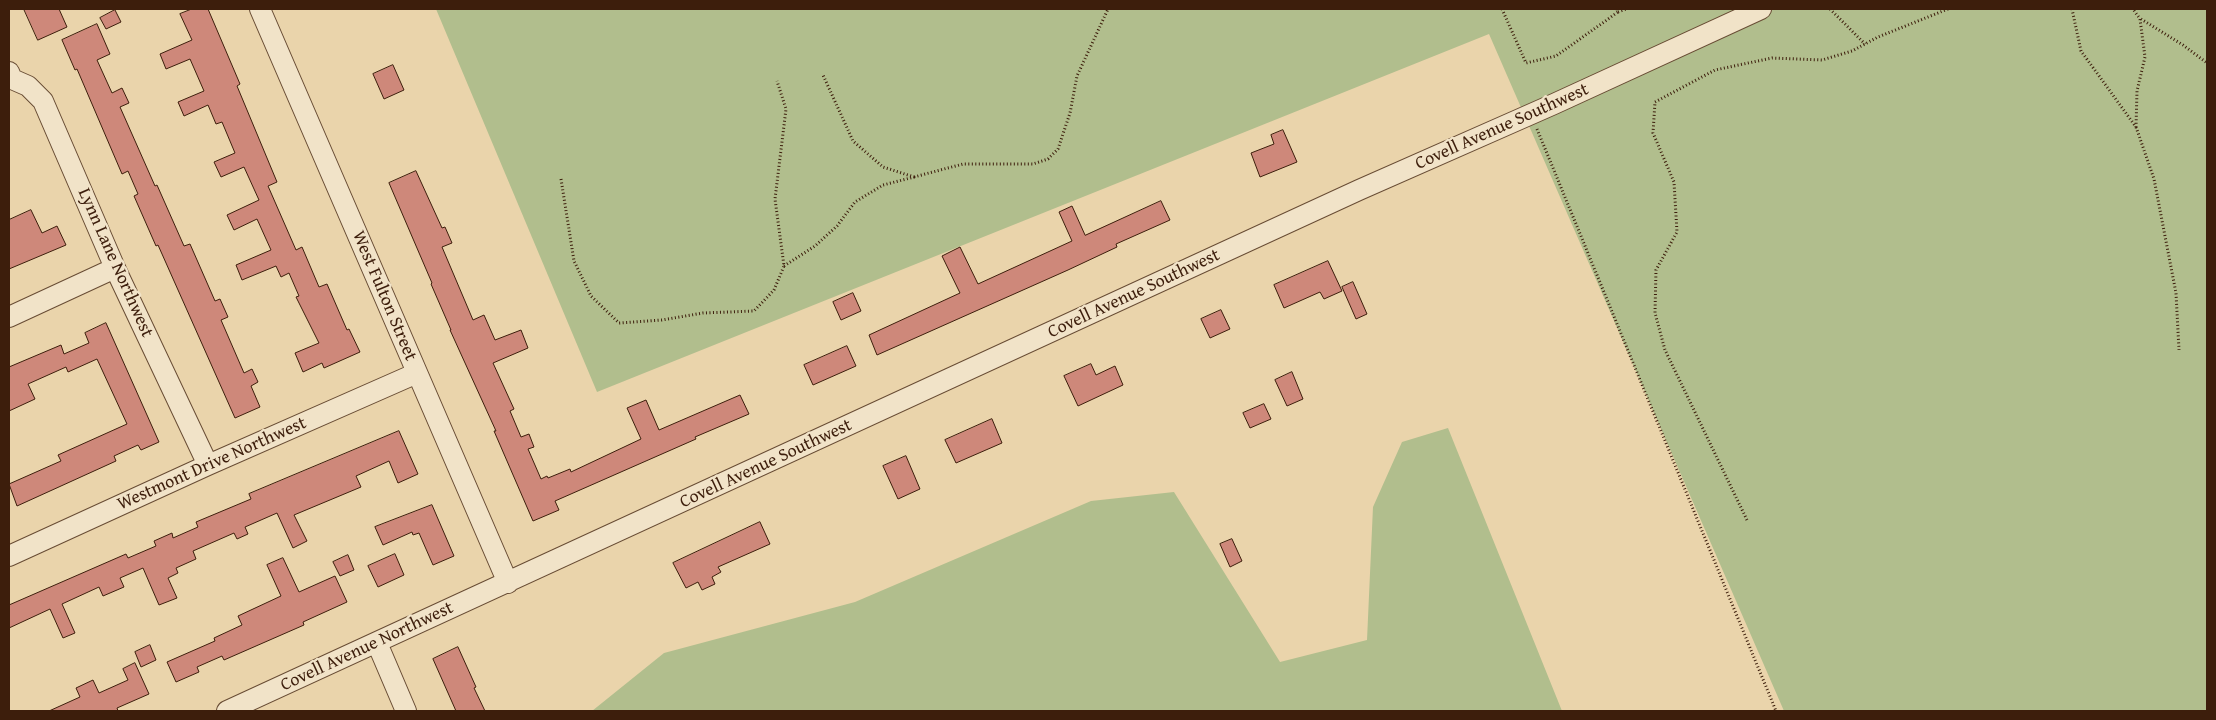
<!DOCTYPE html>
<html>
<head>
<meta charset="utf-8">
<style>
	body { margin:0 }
	#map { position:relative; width:2216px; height:720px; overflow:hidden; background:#ead4ab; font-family:"Gentium Book Plus",serif }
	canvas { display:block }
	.frame { position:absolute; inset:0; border:10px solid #3d1e0c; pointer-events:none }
</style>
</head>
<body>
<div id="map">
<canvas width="2216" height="720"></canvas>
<div class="frame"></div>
</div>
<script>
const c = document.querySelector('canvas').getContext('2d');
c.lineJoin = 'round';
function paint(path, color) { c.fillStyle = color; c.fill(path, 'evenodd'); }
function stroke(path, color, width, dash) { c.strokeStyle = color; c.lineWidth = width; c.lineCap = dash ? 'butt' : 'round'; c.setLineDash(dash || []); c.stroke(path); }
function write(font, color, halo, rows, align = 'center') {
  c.font = font + ' "Gentium Book Plus",serif'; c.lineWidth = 4.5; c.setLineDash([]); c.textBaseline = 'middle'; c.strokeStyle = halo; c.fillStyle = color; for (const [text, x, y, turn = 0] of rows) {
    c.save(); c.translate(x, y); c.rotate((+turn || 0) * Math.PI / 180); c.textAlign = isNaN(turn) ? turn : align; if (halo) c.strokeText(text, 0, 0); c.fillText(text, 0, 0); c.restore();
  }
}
const green = new Path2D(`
	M436,9h1771v702h-423l-295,-677 -892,358z
	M1448,428l114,283h-970l72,-58 191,-51 236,-101 83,-9 106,170 87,-22 6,-133 29,-65z`);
const building = new Path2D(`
	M24,9h35l8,18 -29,13z
	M192,9h16l32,75 -3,2 40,96 -9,4 28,64 6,-3 17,40 8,-3 20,46 2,-1 11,23 -36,16 -2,-5 -19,9 -8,-19 24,-10 -23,-46 3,-1 -10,-23 -8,4 -5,-11 -34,14 -6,-15 35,-15 -14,-31 -23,11 -7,-15 32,-15 -15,-33 -23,10 -7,-15 21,-9 -13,-31 -6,2 -8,-19 -24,11 -6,-14 26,-11 -14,-32 -24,10 -6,-15 32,-14 -12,-26z
	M115,10l6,12 -15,7 -6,-11z
	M97,24l13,30 -13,6 15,33 10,-5 7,15 -9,4 35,79 2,-1 27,61 6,-2 25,57 5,-2 8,18 -7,3 23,53 8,-4 6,13 -7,4 9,21 -25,11 -77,-173 -2,1 -22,-50 4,-2 -10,-23 -6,3 -45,-105 -2,1 -13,-30z
	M393,65l11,25 -20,9 -11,-25z
	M1283,130l14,32 -37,15 -9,-24 23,-9 -3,-9z
	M416,171l26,57 3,-1 7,16 -10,4 31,73 11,-5 11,25 26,-10 7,18 -35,15 21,46 -4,2 11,26 8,-3 5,13 -6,2 13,30 6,-3 1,2 22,-9 1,3 70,-33 -14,-31 19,-8 13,30 81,-35 9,19 -54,23 1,2 -141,62 4,9 -26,11 -39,-90h2l-46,-101h1l-20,-46 1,-1 -43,-100z
	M1161,201l9,19 -54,24 1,3 -49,23 -191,85 -8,-20 91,-42 -18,-37 18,-9 18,37 94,-43 -13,-29 13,-6 13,29z
	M31,210l11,23 15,-7 9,19 -57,24v-49z
	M1328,261l14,30 -18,8 -4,-7 -36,16 -10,-23z
	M1353,282l14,32 -11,5 -14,-32z
	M853,293l8,18 -20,9 -8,-18z
	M1221,310l9,19 -20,9 -9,-19z
	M106,323l53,119 -18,8 -3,-5 -24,11 2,5 -99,45 -8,-22 52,-23 -3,-6 69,-31 -30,-65 -29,13 -2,-5 -38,17 7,15 -26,12v-44l52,-22 3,9 25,-11 -4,-10z
	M847,346l9,20 -43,19 -9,-20z
	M1091,364l5,11 19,-9 8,19 -45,21 -14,-30z
	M1292,372l11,27 -16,7 -12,-26z
	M1264,404l7,15 -21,9 -7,-15z
	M992,419l10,24 -46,20 -11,-23z
	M399,431l19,43 -20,9 -9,-22 -33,15 5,11 -67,28 13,26 -14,7 -16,-35 -32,14 3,7 -11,5 -3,-6 -41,18 3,8 -20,9 2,5 -10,5 9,20 -18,7 -16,-37 -23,10 4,9 -21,9 -4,-9 -37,17 13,29 -12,5 -13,-29 -41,19v-23l117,-51 2,4 28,-12 -2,-5 18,-8 1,5 25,-11 -2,-5 55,-23 -2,-5z
	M906,456l14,33 -22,10 -15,-33z
	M432,505l22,51 -21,9 -14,-32 -6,2 -1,-3 -29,13 -8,-18z
	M760,522l10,22 -52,23 3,5 -9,5 3,7 -13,6 -4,-8 -12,6 -13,-25z
	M1232,539l10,22 -12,6 -10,-23z
	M395,554l9,21 -26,12 -10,-21z
	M348,555l6,15 -14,6 -7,-14z
	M283,558l16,34 36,-16 12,26 -44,20 1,3 -80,35 -2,-4 -25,11 2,5 -23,10 -9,-20 48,-21 -1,-3 28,-13 -4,-9 43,-20 -14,-31z
	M150,645l6,15 -15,7 -6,-15z
	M458,647l18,40 -2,1 11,23h-29l-23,-52z
	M135,663l14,31 -32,14 1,3h-69l31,-14 -4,-9 17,-8 6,13 29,-13 -5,-11z`);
const path = new Path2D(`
	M1502,9l24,54 30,-7 62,-44 -1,-3
	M1830,9l35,35
	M2072,9l9,42 55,76 1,-36 8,-34 -5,-38 -7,-10
	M1618,12l8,-3
	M2141,19l42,26 24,18
	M2136,127l18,52 22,114 3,57
	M1537,129l239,582
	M914,177l49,-13h70l15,-5 10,-10 12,-36 7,-37 31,-67
	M561,179l13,82 17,35 28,27 43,-3 41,-7 51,-2 20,-21 10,-24 -9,-67 11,-90 -9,-28
	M784,266l31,-20 22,-20 18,-24 28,-17 31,-8 -31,-10 -30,-26 -30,-66
	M1747,520l-82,-170 -10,-37 1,-43 21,-38 -3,-50 -21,-49 2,-31 60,-32 57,-12 50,2 30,-9 26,-14 70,-28`);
const minor = new Path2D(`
	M260,9l248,574
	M9,72l3,7 16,7 15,15 72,167 93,197
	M9,317l106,-49
	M9,556l199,-91 209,-92
	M377,643l29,68
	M227,711l1132,-521 195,-86 207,-95`);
const streetNames = [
	["Covell Avenue Southwest",1502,127,-24],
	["Lynn Lane Northwest",115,263,66],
	["Covell Avenue Southwest",1134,294,-25],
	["West Fulton Street",384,296,67],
	["Westmont Drive Northwest",212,464,-24],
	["Covell Avenue Southwest",766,464,-25],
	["Covell Avenue Northwest",367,647,-25]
];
paint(green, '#b1be8d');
paint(building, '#ce887a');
stroke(building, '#3d1e0c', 1);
stroke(minor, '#684c34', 22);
stroke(path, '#3d1e0c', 3, [1, 2.5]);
stroke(minor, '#f1e3c8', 20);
write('18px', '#3d1e0c', '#f1e3c8', streetNames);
</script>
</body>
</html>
